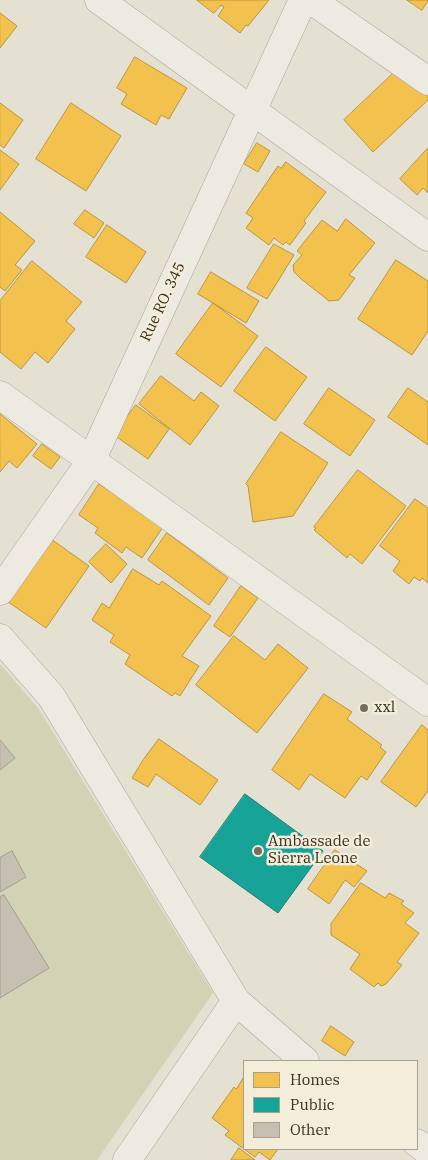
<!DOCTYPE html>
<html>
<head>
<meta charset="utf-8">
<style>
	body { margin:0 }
	#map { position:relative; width:428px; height:1160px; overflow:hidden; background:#e4e0d2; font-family:"IBM Plex Serif",serif }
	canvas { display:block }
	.legend { position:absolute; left:243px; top:1060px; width:175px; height:90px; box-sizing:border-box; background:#f4edd9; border:1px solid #a9a190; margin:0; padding:6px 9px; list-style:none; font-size:15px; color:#392e22 }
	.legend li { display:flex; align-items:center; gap:10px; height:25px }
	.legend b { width:25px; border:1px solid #a9a190 }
</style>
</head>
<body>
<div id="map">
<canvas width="428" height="1160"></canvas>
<ul class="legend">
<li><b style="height:14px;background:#f2c14e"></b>Homes</li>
<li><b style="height:14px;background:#17a398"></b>Public</li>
<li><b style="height:14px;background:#c8bfb3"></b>Other</li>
</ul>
</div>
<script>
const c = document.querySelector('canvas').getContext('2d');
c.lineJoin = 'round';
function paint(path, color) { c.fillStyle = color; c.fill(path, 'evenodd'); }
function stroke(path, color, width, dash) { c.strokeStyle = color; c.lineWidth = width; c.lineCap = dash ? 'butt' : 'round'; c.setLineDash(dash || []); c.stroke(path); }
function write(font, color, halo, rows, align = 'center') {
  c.font = font + ' "IBM Plex Serif",serif'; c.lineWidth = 5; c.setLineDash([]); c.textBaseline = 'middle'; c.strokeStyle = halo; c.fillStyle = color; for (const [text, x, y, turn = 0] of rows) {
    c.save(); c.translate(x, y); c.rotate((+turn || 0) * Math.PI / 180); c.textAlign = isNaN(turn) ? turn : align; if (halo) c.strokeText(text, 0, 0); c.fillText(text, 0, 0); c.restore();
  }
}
const green = new Path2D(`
	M0,664l38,44 175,285 -116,167h-97z`);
const homes = new Path2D(`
	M197,0h72l-21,26 -2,-1 -6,8 -22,-17 6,-9 -3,-2 -7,8z
	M407,0h21v1l-6,9z
	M0,13l17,13 -17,22z
	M135,57l52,31 -18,31 -8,-4 -5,10 -35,-21 6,-10 -10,-6z
	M402,65l26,28v7l-55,52 -29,-32z
	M0,103l23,17 -19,28 -4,-3z
	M71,103l50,33 -35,55 -50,-32z
	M257,143l13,8 -12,21 -14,-8z
	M428,148v45l-5,-5 -6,7 -17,-16z
	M0,150l19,14 -19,26z
	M286,162l40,30 -22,29 2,2 -16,22 -4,-3 -3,3 -9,-7 -5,7 -23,-17 7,-10 -7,-5 32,-47 3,2z
	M85,210l19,13 -10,15 -20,-14z
	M0,212l35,29 -20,24 7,5 -17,21 -5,-4z
	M346,219l29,24 -26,32 6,3 -16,22 -10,1 -29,-23 -6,-6 -1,-7 9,-10 -5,-4 25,-31 15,11z
	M107,225l39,27 -20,31 -40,-26z
	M274,244l20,11 -27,44 -20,-11z
	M396,260l32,21v50l-16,24 -54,-36z
	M32,261l50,41 -16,19 9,8 -27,34 -13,-11 -14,17 -21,-17v-51z
	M211,272l48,29 -13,22 -48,-29z
	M213,303l45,33 -37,51 -45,-33z
	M266,347l41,30 -32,44 -41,-30z
	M161,376l33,25 7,-9 18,14 -29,39 -51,-41z
	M329,388l46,32 -25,36 -46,-32z
	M408,388l20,14v43l-40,-28z
	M136,405l33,24 -21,30 -34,-24z
	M0,414l37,30 -20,24 -8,-7 -9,11z
	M281,432l47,31 -35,53 -40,6 -5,-36 -2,-2z
	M42,444l18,13 -9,12 -18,-13z
	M358,470l48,36 -44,58 -12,-10 -3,4 -33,-28 2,-2 -2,-1z
	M99,484l64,43 -21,31 -16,-11 -4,6 -27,-20 3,-5 -19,-13z
	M415,499l13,9v75l-6,-5 -2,3 -6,-4 -5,7 -16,-13 7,-10 -20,-15z
	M167,533l61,45 -19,27 -61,-45z
	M44,534l45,32 -43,62 -45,-31z
	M106,544l21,20 -16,19 -22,-21z
	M133,569l26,16 3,-4 49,35 -29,40 17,10 -19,30 -5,-3 -3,3 -47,-32 5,-9 -20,-13 4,-7 -22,-15 10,-17 7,5z
	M241,586l17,12 -28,39 -16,-11z
	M234,636l31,24 13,-16 30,24 -51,65 -61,-48z
	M324,694l28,18 -5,7 35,26 -2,2 6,5 -19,28 -6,-4 -16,22 -35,-24 -11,16 -27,-20z
	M422,725l6,5v61l-12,16 -35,-25z
	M159,739l59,41 -18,25 -44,-31 -8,13 -16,-9 11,-18z
	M335,850l32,21 -13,16 -9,-7 -16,24 -21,-15z
	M361,883l24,15 4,-5 15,8 -3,3 13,9 -9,10 14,10 -22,29 5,3 -16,19 -5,2 -3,-3 -4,4 -24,-18 10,-15 -29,-19v-11z
	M331,1026l23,16 -9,14 -23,-15z
	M244,1077v72h34l-8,11 -11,-8 -4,5 -30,-22 4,-4 -17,-13 22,-31 2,2z
	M239,1148l16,12h-24z`);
const public = new Path2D(`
	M245,794l78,57 -45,62 -78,-56z`);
const building = new Path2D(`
	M0,740l15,18 -15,12z
	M12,851l14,26 -26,15v-34z
	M4,895l45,73 -49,30v-101z`);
const minor = new Path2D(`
	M99,0l329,237
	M311,0l117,81
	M0,395l428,307
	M0,591l91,-130 212,-461
	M0,638l51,58 185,305 69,60
	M417,1143l11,8
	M127,1160l109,-159`);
const markers = [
	[364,708,5,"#756c60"],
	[258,851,5,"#756c60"]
];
const streetNames = [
	["Rue RO. 345",163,302,-65]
];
const poiNames = [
	["xxl",374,708],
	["Ambassade de",268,842],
	["Sierra Leone",268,859]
];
paint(green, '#d2d3b5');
paint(homes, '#f2c14e');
stroke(homes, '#ba9541', 1);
paint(public, '#17a398');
stroke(public, '#218075', 1);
paint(building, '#c8bfb3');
stroke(building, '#a49c91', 1);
stroke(minor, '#aaa59a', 29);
stroke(minor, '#edeae2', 28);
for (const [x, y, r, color] of markers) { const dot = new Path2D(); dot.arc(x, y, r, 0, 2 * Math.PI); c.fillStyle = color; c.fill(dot); stroke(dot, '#f4edd9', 2); }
write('15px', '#392e22', '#f4edd9', streetNames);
write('15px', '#392e22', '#f4edd9', poiNames, 'left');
</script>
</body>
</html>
